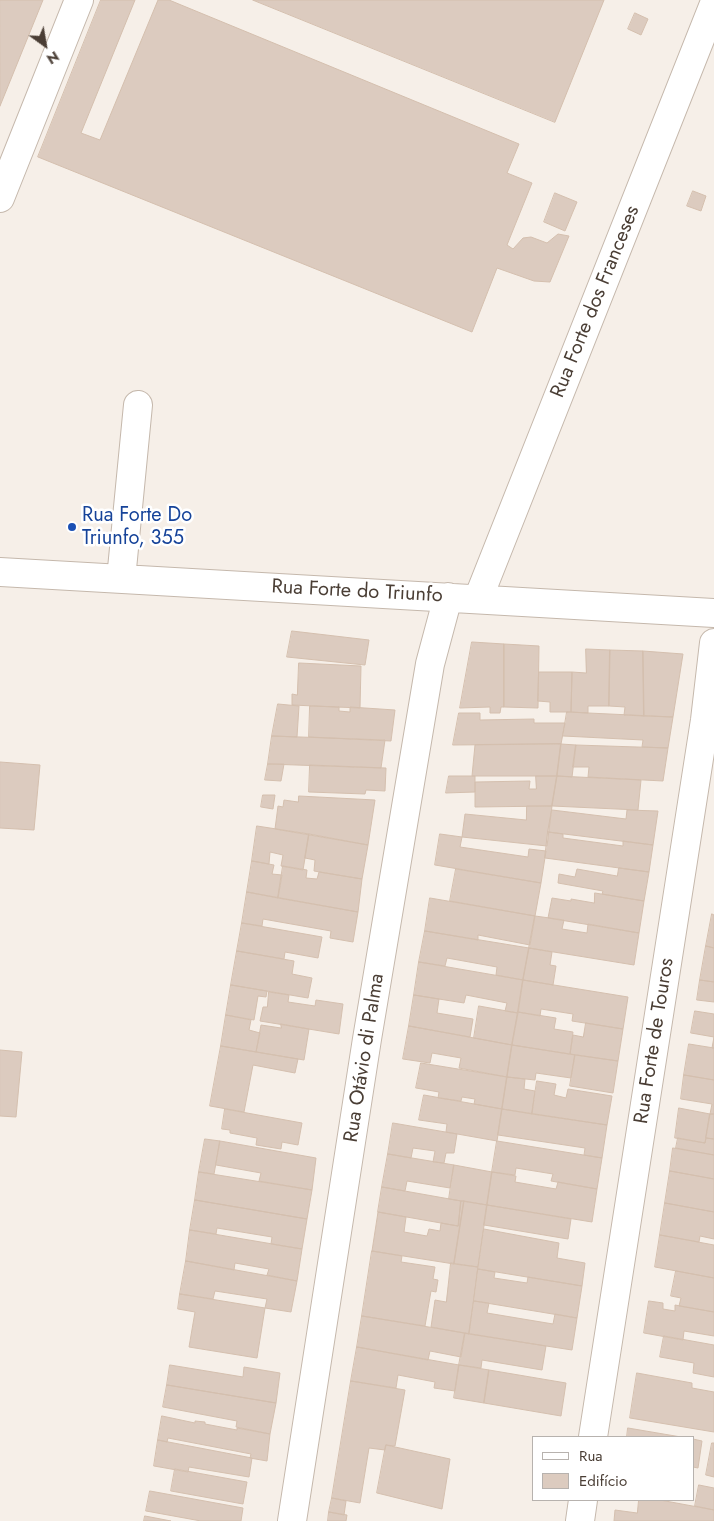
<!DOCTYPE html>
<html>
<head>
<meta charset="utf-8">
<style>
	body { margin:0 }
	#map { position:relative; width:714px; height:1521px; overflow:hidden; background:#f6efe8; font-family:Jost,sans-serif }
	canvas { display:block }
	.legend { position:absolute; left:532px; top:1436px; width:162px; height:65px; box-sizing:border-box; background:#fff; border:1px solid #b7b2ae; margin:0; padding:6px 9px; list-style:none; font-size:15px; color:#4a3e35 }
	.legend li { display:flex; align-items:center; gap:10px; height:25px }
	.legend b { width:25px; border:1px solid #b7b2ae }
	.north { position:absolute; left:20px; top:20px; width:50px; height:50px; -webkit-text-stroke:4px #fff; paint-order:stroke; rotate:148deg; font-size:14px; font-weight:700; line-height:20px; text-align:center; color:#4a3e35 }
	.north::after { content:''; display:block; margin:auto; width:18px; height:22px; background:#4a3e35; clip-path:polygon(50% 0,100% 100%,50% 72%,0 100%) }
</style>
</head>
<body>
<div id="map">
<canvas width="714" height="1521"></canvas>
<ul class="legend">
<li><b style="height:6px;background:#fff"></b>Rua</li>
<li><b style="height:14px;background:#dccbbf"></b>Edifício</li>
</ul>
<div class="north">N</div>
</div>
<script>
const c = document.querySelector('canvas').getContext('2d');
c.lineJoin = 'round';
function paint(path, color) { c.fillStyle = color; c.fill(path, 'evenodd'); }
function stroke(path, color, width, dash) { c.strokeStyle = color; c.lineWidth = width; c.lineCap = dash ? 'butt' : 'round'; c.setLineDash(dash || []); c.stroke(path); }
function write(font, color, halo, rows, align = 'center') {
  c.font = font + ' Jost,sans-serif'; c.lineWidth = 5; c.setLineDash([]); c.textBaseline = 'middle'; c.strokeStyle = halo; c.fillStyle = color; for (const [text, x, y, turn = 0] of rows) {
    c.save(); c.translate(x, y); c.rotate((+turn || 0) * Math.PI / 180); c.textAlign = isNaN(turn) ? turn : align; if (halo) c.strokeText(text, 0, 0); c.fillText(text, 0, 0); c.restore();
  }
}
const building = new Path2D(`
	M0,0h43l-43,106z
	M101,0h34l-54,133 19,7 58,-140h11l350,144 -12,29 25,10 -25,62 6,4 10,-11 8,-1 16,6 11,-9 11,2 -19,46 -16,-1 -37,-13 -25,64 -434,-175z
	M253,0h351l-49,122z
	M635,13l13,6 -7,16 -13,-6z
	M693,191l13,5 -5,15 -14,-5z
	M555,193l22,9 -12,29 -21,-9z
	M292,631l77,9 -4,25 -78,-8z
	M472,642l32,2v63h-3l-1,6h-10v-6l-30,1z
	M504,644l35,2 -1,62 -34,-1z
	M586,649l24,1 -1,56h-21v7l-17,-1 1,-40 14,1z
	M610,650l33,1 1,65 -20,-1 1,-8 -16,-1z
	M643,651l40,3 -10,63 -29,-1z
	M299,663l62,3 -1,42 -68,-3v-11l5,1z
	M539,672h33l-1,40h-21v-10l-12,-1z
	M278,704l21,2 -2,31 -25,-1z
	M310,706l29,1v4l11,1v-5l45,3 -4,31 -82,-4z
	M567,712l106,5 -5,31 -26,-1 1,-7 -80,-4z
	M459,713h21v7l54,-1v4h31l-4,21 -108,1z
	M272,736l113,4 -4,28 -113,-4z
	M561,744l15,1 -4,32 -15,-1z
	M561,744l-4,32h-85l3,-31z
	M576,745l92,3 -5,33 -75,-4 1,-10h-16z
	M0,762l40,3 -6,65 -34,-2z
	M268,764h16l-3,17 -16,-1z
	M310,765l76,3 -1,23 -19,-1 -1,4 -56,-2z
	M449,776h26v16l-29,1z
	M536,776h21l-5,30 -77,1v-25l55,-1 -1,8h7z
	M557,776l84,4 -3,30 -86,-4z
	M263,795h12l-2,14 -12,-2z
	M299,796l76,4 -7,45 -93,-16 3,-23 5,1 1,-7 14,2z
	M527,806h25l-5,40 -85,-9 3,-23 61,6z
	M552,810l74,9 1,-9 31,1 -5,34 -105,-13z
	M257,826l52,8 -6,36 -22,-4 2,-11 -13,-3 -1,12 -17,-3z
	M548,832l15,2v4l60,8v-5l30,4 -4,27 -104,-14z
	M309,834l59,11 -6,34 -48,-8 1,-11 -10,-2z
	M440,834l22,3 -2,10 68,10 1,-8 17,2 -5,32 -106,-18z
	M252,861l22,4 -2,9 10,1 -4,23 -31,-6z
	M283,866l24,4 -1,8 11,1 2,-7 43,7 -4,33 -80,-14z
	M619,868l30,4 -5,29 -42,-7 1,-3 -45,-8 1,-9 16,3 2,-8 40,7z
	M456,869l85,14 -6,33 -85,-15z
	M247,892l111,20 -5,30 -23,-4 1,-7 -68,-12 -1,7 -20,-3z
	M595,893l49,8 -5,32 -91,-15 4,-20 19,3v-2l23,4z
	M430,898l105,18 -5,29 -52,-10v5l-53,-9z
	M712,914l2,1v33l-8,-2z
	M535,916l29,4 -2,9 25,4 1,-9 51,9 -5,32 -105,-17z
	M242,923l80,14 -4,21 -33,-6 -1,7 -47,-8z
	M425,931l104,17 -6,32 -27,-5 1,-8 -50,-9 -2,8 -26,-4z
	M706,946l8,2v34l-14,-2z
	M529,948l23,4 -2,13 6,1 -3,19 -30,-5z
	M237,951l57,10 -2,13 20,4 -4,20 -77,-13z
	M419,962l104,18 -5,33 -13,-2 2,-8 -41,-8 -2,8 -50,-8z
	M523,980l105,17 -5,32 -51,-8 1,-7 -32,-5 -1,7 -22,-4z
	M700,980l14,2v20l-17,-2z
	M231,985l36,6 -1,6 -8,-1 -4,24 -28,-5z
	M269,992l20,3 -1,7 27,4 1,-6 27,4 -4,30 -79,-13 3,-14h4z
	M414,995l25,4 -2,14 36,6 -3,18 -61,-11z
	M479,1006l39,7 -6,32 -38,-7z
	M695,1011l19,3v34h-2l2,-11 -23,-4z
	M518,1012l38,6 -2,11 19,3 -3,22 -58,-9z
	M226,1015l25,5 -2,10 11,3 -4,19 -35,-6z
	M586,1023l37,6 -5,32 -48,-7 3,-19 10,2z
	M281,1024l28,5 -5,31 -48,-8 5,-27 20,3z
	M409,1026l103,19 -5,32 -48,-9 2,-10 -29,-5 -2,10 -27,-4z
	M689,1044l25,4v32l-30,-5z
	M512,1045l63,10 -4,23 -35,-5 -1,7 -28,-3z
	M221,1046l77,13 -3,14 -42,-8 -9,47 -34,-6z
	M0,1050l22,2 -6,65 -16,-1z
	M575,1055l43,6 -5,32 -43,-7z
	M421,1063l86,14 -5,32 -28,-5 1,-5 -13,-2 -1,4 -23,-3 1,-6 -23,-4z
	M684,1075l30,5v34h-4l2,-10 -31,-5z
	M507,1077l18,2 -1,10 11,2 -3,23 -30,-5z
	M537,1081l19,3 -2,11 12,3 2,-9 44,7 -5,29 -75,-11z
	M424,1095l78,14 -5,32 -51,-9 1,-8 -28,-4z
	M679,1108l31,6 -5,29 -30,-5z
	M225,1109l77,14 -4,22 -16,-3 -1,7 -25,-4 1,-7 -27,-5v-3l-8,-1z
	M502,1109l105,16 -5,33 -18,-3 1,-7 -87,-13z
	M710,1114h4v25l-8,-1z
	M393,1123l64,11 -3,19h-8l-2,10 -11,-1 2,-11 -22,-3 -2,10 -23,-4z
	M678,1138l27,5 1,-5 8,1v16l-38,-7z
	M205,1139l15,2 -6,33 -15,-2z
	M220,1141l96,17 -4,32 -53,-9 2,-8 -45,-8z
	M497,1141l105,17 -5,31 -46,-8 2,-7 -37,-6 -1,7 -23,-3z
	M673,1148l41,7v24l-44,-8z
	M388,1154l66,11 -4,23 -43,-7 -2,10 -23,-4z
	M454,1165l38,7 -5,33 -38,-6z
	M670,1171l44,8v33l-49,-9z
	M199,1172l113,18 -5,29 -112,-19z
	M492,1172l24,4 -1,6 41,7 2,-7 39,7 -5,33 -105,-17z
	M382,1187l79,14 -3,25 -80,-14z
	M195,1200l112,19 -5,30 -31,-5 1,-7 -55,-9 -1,6 -26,-4z
	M461,1201h3l-10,63 -82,-13 6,-39 28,5 -2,15 23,4 2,-7 11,2 1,-8 17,3z
	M464,1201l23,4 -9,62 -24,-3z
	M665,1203l49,9v27l-14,-3 -1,6 -39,-7z
	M487,1205l84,14 -3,20 -84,-14z
	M484,1229l75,14 -2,15 28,5 -3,23 -104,-17z
	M190,1230l112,19 -5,32 -30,-6 2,-6 -34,-6 -1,7 -48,-9z
	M660,1235l54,10v33l-59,-11z
	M372,1251l30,5 -1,6 34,5 -2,12 5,1 -2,12 -5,-1 -6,35 -63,-10z
	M186,1261l111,20 -6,31 -26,-4 2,-9 -52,-8 -2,8 -33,-5z
	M451,1263l27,4 -9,67 -38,-7 4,-27 11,2z
	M478,1269l17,3 -1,6 33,5 1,-6 54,9 -5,32 -103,-17z
	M676,1271l38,7v34l-35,-6 2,-8 -10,-2z
	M180,1294l85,14 -8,50 -68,-11 6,-35 -17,-3z
	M474,1301l15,2 -2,10 66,11 2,-10 22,4 -5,32 -103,-16z
	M649,1301l14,2v6l12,2v-6l39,7v24l-30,-5 -1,9 -39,-7z
	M362,1316l103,17 -4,24 -31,-6 -2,9 -71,-13z
	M465,1333l81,13 -4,24 -60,-10 -1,8 -22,-3z
	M664,1336l50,9v32l-21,-4 1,-10 -34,-6z
	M357,1347l102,18 -4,26 -21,-3 1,-6 -37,-7 -2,13 -45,-7z
	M170,1365l73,12 1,-10 36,6 -4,30 -109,-18z
	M459,1365l30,5 -5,33 -30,-5z
	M489,1370l77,13 -5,33 -77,-13z
	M637,1373l55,10v5l22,4v40l-84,-14z
	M351,1381l54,9 -10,56 -9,-1 -1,5 -16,-2 -9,55 -28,-5z
	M167,1385l109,18 -6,31 -34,-7 1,-6 -74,-14z
	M162,1416l33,7v-2l10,1v2l32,6v-2l33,6 -3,27 -17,-3 1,-4 -83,-16 -1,4 -9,-2z
	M628,1428l53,9h-54z
	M693,1439l9,2 -4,27 -5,-1z
	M158,1440l94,18 -3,19 -60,-10 -1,5 -34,-6z
	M712,1443h2v34l-8,-2z
	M386,1445l64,14 -8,50 -65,-16z
	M175,1469l72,13 -4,22 -72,-13z
	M699,1485l15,3v22l-19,-4z
	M150,1491l93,17 -2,13h-40l-55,-10z
	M332,1498l14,3 -2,14 -15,-3z
	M639,1500h21l54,10v11h-100l1,-11 22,3z
	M329,1512l18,3 -1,6h-18z
	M145,1516l26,5h-27z`);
const minor = new Path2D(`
	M0,198l79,-198
	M0,572l714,41
	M121,579l17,-174
	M478,599l236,-595
	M593,1437l112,-717 9,-77
	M292,1521l75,-482 63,-375 18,-67
	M580,1521l3,-21`);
const markers = [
	[72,527,5,"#1a4fb4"]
];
const streetNames = [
	["Rua Forte dos Franceses",596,302,-68],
	["Rua Forte do Triunfo",357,592,3],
	["Rua Forte de Touros",655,1041,-81],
	["Rua Otávio di Palma",365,1058,-81]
];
const transitNames = [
	["Rua Forte Do",82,516],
	["Triunfo, 355",82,539]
];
paint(building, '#dccbbf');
stroke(building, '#d4bfae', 1);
stroke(minor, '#c5b8ac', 30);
stroke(minor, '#fff', 28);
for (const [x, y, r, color] of markers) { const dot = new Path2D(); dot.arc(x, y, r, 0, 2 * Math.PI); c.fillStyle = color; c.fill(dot); stroke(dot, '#fff', 2); }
write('20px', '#4a3e35', '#fff', streetNames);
write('20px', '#164399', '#fff', transitNames, 'left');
</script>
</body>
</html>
